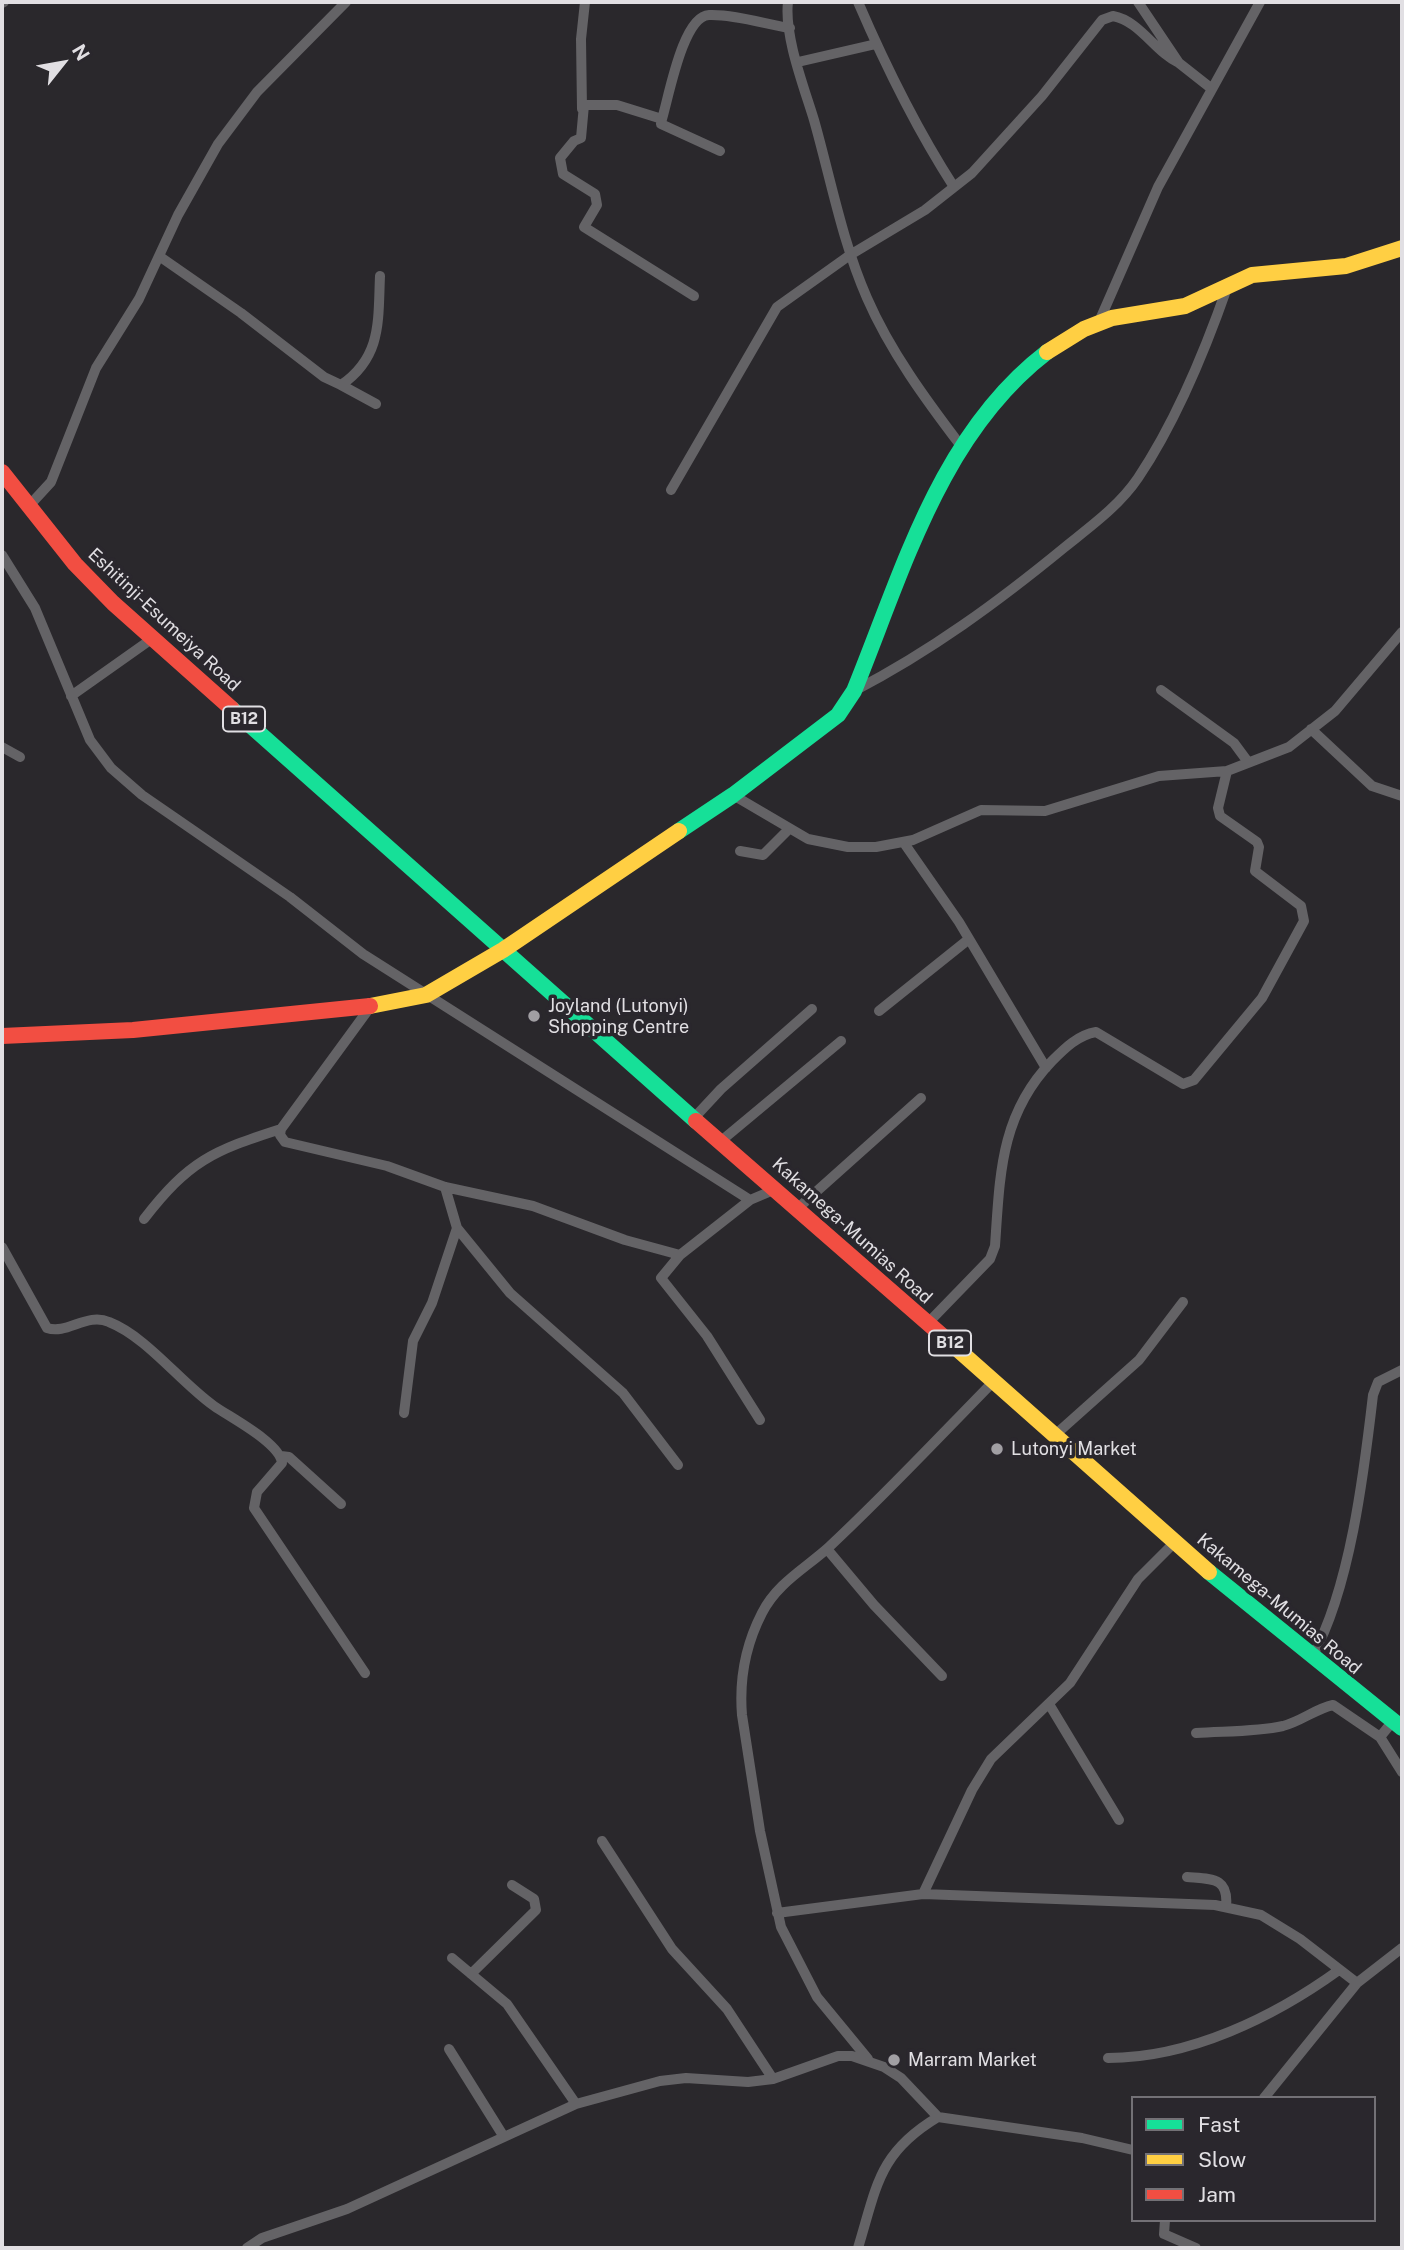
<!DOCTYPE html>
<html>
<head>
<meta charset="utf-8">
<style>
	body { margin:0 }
	#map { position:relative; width:1404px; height:2250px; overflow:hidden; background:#2a282c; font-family:"Public Sans",sans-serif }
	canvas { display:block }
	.frame { position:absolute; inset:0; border:4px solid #e1dfe3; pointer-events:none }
	.legend { position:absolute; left:1131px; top:2096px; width:245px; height:126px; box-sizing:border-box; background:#2a272d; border:2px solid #737176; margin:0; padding:9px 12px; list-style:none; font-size:21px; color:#e1dfe3 }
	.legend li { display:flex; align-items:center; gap:14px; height:35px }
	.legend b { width:35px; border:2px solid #737176 }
	.north { position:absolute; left:28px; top:28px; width:70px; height:70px; -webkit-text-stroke:5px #2a272d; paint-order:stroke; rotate:59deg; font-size:19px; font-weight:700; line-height:28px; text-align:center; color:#e1dfe3 }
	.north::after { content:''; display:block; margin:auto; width:24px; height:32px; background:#e1dfe3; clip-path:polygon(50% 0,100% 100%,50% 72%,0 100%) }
</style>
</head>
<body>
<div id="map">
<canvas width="1404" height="2250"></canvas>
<div class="frame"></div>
<ul class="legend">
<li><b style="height:9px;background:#16e098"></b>Fast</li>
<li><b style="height:9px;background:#ffcf43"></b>Slow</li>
<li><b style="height:9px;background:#f24e42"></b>Jam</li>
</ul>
<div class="north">N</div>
</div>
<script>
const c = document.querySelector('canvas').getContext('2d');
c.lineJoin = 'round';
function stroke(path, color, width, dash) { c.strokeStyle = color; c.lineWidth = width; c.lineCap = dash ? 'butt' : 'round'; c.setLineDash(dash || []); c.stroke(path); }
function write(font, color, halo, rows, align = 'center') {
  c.font = font + ' "Public Sans",sans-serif'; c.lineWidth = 7; c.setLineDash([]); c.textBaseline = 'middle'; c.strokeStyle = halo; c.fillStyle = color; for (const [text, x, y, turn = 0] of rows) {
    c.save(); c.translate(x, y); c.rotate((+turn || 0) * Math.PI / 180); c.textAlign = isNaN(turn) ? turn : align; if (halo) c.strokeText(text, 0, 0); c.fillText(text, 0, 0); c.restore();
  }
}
const street = new Path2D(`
	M788,2c-4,34 16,85 26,118 17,60 28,121 53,178 23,53 59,102 94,148
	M858,2c28,65 58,126 96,185
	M1138,2l41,61 33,26
	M2,3l2,-1
	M798,62l78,-18
	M582,109l-1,-70 4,-37
	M662,119c7,-23 21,-103 47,-104 25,-1 56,9 81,13
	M159,256l82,57 83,64 17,8c41,-28 37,-64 39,-109
	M694,296l-110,-69 13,-22 -2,-11 -32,-20 -3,-16 14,-17 7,-3 3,-33h33l45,14 -1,5 59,27
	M1098,324l60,-137 102,-185
	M341,385l35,19
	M671,490l106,-183 73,-52 75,-45 47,-37 70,-77 60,-76 11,-4c27,5 42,36 66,47
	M28,507l23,-25 45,-114 43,-69 39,-84 40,-71 39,-52 89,-90
	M2,555l33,53 55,132 21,28 31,27 148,102 73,57 387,246 26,-11
	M1161,690l73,53 14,19
	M854,691c77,-40 144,-89 211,-144 26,-21 54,-41 73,-69 39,-58 67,-127 90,-193
	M71,696l82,-58
	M1311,729l61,57 30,10
	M2,747l18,10
	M733,795l75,44 40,8h28l37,-7 68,-30 64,1 114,-35 68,-5 62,-24 46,-36 67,-79
	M904,843l55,79 87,146
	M740,851l23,4 26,-26
	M371,1006l-90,123 -1,6 5,7 102,24 58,21 88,19 92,34 55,15 -19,23 46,58 53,84
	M879,1011l90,-72
	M694,1118l27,-29 91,-80
	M721,1141l120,-100
	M445,1187l12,41 53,65 113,100 55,72
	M798,1208l123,-110
	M144,1219c45,-58 68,-68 137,-90
	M2,1247l45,81c20,7 40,-16 62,-6 38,15 71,60 105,84 17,12 66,37 68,57l-25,29 -3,16 111,165
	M680,1255l70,-55
	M927,1324l63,-65 5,-13c5,-71 5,-131 57,-185 13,-13 26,-26 44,-29l87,52 11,-4 68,-82 42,-77 -3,-15 -46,-35 4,-24 -2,-5 -37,-26 -2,-8 9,-37
	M404,1413l9,-72 19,-38 25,-75
	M1055,1435l84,-75 44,-58
	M281,1456l8,1 52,47
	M827,1549l47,56 68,71
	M1312,1657c38,-68 52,-184 61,-262l5,-13 24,-12
	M1049,1704l70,116
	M1393,1721l-13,16 22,35
	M1196,1733c28,-2 60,-1 87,-7 19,-5 32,-17 50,-21l47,32
	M602,1841l70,108 55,60 46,70
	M1187,1877c25,2 42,0 39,30
	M923,1894l49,-104 19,-31 79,-76 68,-104 37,-37
	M777,1913l146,-19 292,11 46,10 39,24 57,44
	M452,1958l55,46 69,100
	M471,1974l65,-64 -2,-11 -22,-14
	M449,2049l55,88
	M1108,2058c82,0 166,-41 231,-88
	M868,2059l-51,-62 -36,-70 -21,-96 -18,-116c-3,-37 3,-69 20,-102 15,-30 44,-45 67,-66 57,-53 111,-111 165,-166
	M1264,2098l93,-115 45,-35
	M1165,2220l-1,14 32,14
	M247,2248l15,-10 85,-29 229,-105 84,-23 26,-3 62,4 25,-3 65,-23h14l32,11 17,11 37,39 144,21 51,12
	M858,2248c19,-62 20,-95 80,-131`);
const fast = new Path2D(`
	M232,709l464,412
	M679,831l54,-36 105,-80 16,-24c49,-120 86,-257 193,-339
	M1209,1572l193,156`);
const slow = new Path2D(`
	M1047,352l37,-23 28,-11 73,-12 67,-31 94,-9 56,-18
	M370,1006l56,-11 77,-45 176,-119
	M946,1339l263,233`);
const jam = new Path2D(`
	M2,472l73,92 38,39 119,106
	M2,1036l131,-6 237,-24
	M696,1121l250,218`);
const markers = [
	[534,1016,7,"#a19fa3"],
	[997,1449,7,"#a19fa3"],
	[894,2060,7,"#a19fa3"]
];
const shields = [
	[244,719,42],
	[950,1343,42]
];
const shieldNames = [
	["B12",244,719],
	["B12",950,1343]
];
const streetNames = [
	["Eshitinji-Esumeiya Road",164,620,43],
	["Kakamega-Mumias Road",852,1231,42],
	["Kakamega-Mumias Road",1279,1604,40]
];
const poiNames = [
	["Joyland (Lutonyi)",548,1006],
	["Shopping Centre",548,1027],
	["Lutonyi Market",1011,1449],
	["Marram Market",908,2060]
];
stroke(street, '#646366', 10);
stroke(fast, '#16e098', 16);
stroke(slow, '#ffcf43', 16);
stroke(jam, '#f24e42', 16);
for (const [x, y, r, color] of markers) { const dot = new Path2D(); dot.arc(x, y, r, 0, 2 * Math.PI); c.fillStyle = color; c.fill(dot); stroke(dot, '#2a272d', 2.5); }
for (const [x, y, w] of shields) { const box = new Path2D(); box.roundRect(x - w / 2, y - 12.5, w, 25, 5); c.fillStyle = '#2a272d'; c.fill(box); stroke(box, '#e1dfe3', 2); }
write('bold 16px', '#e1dfe3', null, shieldNames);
write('18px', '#e1dfe3', '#2a272d', streetNames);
write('18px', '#e1dfe3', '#2a272d', poiNames, 'left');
</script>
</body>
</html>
